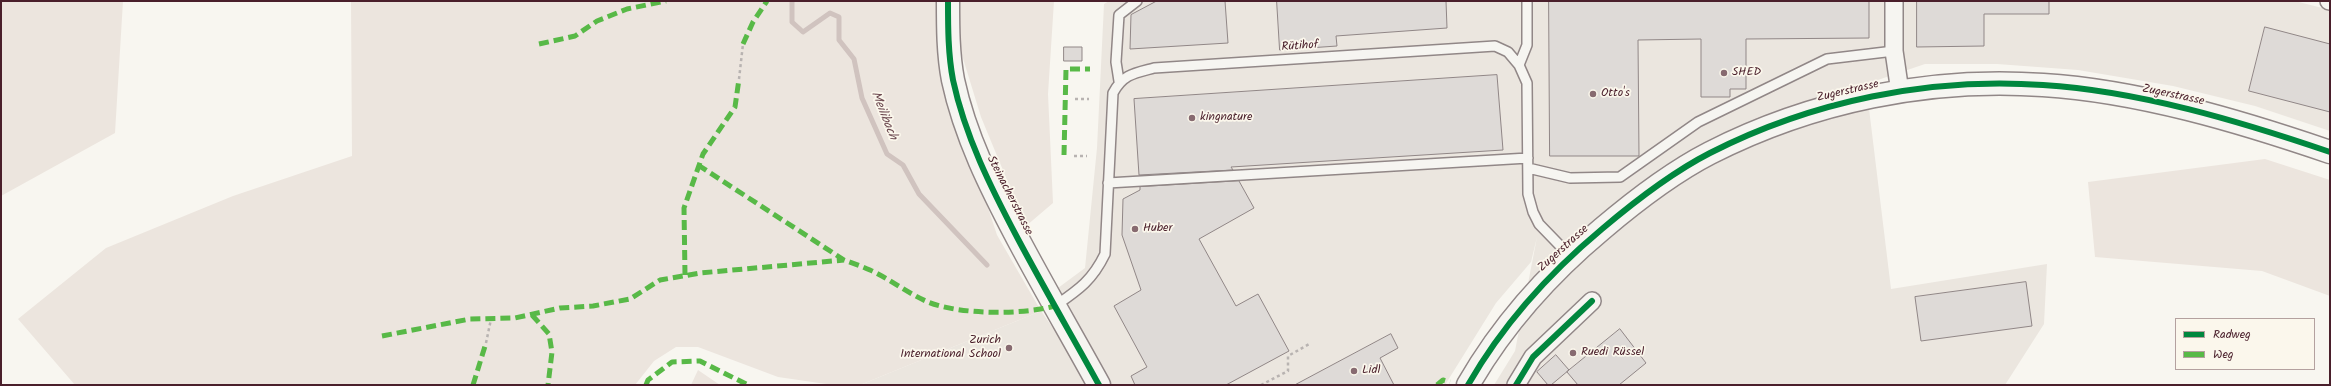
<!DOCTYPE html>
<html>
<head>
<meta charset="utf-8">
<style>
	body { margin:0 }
	#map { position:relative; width:2331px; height:386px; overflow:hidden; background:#f8f6f0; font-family:Kalam,sans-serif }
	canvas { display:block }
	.frame { position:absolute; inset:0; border:2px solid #4a1f2b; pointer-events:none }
	.legend { position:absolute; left:2175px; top:318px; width:140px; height:52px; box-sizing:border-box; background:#fbf7ec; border:1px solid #b4a19f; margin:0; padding:5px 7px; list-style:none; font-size:12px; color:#4a1f2b }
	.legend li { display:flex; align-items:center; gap:8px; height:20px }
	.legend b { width:20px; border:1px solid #b4a19f }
</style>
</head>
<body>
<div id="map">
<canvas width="2331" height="386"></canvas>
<div class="frame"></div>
<ul class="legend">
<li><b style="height:5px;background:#00873e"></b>Radweg</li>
<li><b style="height:5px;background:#58b947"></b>Weg</li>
</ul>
</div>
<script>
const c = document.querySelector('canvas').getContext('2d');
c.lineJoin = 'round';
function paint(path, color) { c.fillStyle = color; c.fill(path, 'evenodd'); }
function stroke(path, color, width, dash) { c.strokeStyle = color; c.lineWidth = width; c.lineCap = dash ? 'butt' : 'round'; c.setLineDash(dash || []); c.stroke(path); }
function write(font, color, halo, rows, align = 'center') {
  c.font = font + ' Kalam,sans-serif'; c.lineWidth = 3.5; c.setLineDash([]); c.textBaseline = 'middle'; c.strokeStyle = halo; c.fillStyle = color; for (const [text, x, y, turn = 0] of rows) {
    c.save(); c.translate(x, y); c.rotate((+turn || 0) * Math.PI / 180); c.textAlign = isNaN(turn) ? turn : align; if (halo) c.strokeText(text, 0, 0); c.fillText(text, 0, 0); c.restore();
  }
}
const built = new Path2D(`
	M1109,1h1186l35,9v121l-75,-25 -82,-20 -95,-16 -81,-6h-72l-59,20 25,205 156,-25 -3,60 -39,61h-511l21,-34 22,-114 -6,25 -35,41 -51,82h-335l-52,-97 27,-20 12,-120 7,-144z
	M1041,311l52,74h-233z`);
const green = new Path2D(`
	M1,1h122l-8,132 -114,63z
	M351,1h586l23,122 37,112 44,76 -181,74h-27l-55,-8 -80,-30h-22l-22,14 -19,24h-560l-57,-66 88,-71 127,-52 119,-40z
	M953,1h101l-6,93 5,109 -27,23 -45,-109 -31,-101z
	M2265,159l65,21v116l-68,-25 -167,-14 -7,-75z
	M698,370l22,15h-29z`);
const stream = new Path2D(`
	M792,1v21l11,10 27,-19 9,4v23l15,19 8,39 25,56 16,11 16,29 68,71`);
const building = new Path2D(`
	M1157,1h68l3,42 -98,6 1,-34z
	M1277,1h169l1,27 -111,8 1,10 -57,4z
	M1549,1h320v37l-123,1v50h-16v8h-29v-58l-63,1 1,116h-89z
	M1917,1h132v13h-65v32l-67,1z
	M2265,27l65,17v68l-81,-21z
	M1064,47h18v14h-18z
	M1497,75l6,75 -272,17 2,3 -94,5 -5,-76z
	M1239,181l15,27 -55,31 37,67 22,-12 31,57 -63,34h-91l-4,-9 16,-9 -33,-61 27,-16 -19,-55 1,-36 17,-9v-3z
	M2026,282l6,44 -111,15 -6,-44z
	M1620,329l26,34 -27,22h-41l-11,-13z
	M1391,334l7,14 -18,10 14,27h-99z
	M1556,355l13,15 -18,15h-3l-11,-13z`);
const path = new Path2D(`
	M739,79l4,-35
	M1075,99h14
	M1074,156h13
	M486,343l5,-24
	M1261,385l27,-14v-15l23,-13`);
const lane = new Path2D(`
	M1519,65l8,-20v-44
	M1119,81l-3,-19 3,-47 18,-14
	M1528,168l42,10 50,-1 78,-55 129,-63 67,-8
	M1108,183l420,-25
	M1055,306c23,-16 37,-25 50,-52l8,-161c10,-19 22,-20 41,-25l341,-22 13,6 11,13 8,18 1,111 5,18 6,12 31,32`);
const street = new Path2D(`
	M1894,1v50l6,41
	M2329,1h1
	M1516,385l17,-28 59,-56`);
const secondary = new Path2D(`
	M948,1c0,26 0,53 5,79 12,56 38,108 65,159 26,49 54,97 81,146
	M1468,385c35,-61 80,-111 134,-156 33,-28 69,-56 108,-76 102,-52 219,-76 333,-68 96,6 196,36 287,67`);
const quiet = new Path2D(`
	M539,44l36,-8 22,-15 30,-12 39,-8
	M743,44l10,-22 14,-21
	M1064,155l2,-86h24
	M698,165l146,95c8,3 17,6 26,10 20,9 37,23 58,32 32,13 94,13 127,4
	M685,275l-1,-67 19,-54 32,-47 4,-28
	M532,315l17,19 3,18 -4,33
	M382,336l88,-17 45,-1 45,-10 33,-2 37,-7 30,-19 40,-7 144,-13
	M473,385l13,-42
	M646,385l2,-5 24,-18 28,-1 48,24
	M1437,385l6,-5 7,2`);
const cycleway = new Path2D(`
	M948,1c0,26 0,53 5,79 12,56 38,108 65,159 26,49 54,97 81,146
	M1468,385c35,-61 80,-111 134,-156 33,-28 69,-56 108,-76 102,-52 219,-76 333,-68 96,6 196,36 287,67
	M1516,385l17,-28 59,-56`);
const markers = [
	[1724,73,4,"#876a70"],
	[1593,94,4,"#876a70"],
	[1192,118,4,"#876a70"],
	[1135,229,4,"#876a70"],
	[1009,348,4,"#876a70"],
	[1573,353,4,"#876a70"],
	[1354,371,4,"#876a70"]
];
const streetNames = [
	["Rütihof",1300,47,-4],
	["Zugerstrasse",1848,92,-13],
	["Zugerstrasse",2173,96,12],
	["Steinacherstrasse",1009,196,63],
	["Zugerstrasse",1564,249,-42]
];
const poiNames = [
	["SHED",1732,73],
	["Otto's",1601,94],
	["kingnature",1200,118],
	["Huber",1143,229],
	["Zurich",1001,341,"right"],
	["International School",1001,355,"right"],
	["Ruedi Rüssel",1581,353],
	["Lidl",1362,371]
];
const waterNames = [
	["Meilibach",883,116,68]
];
paint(built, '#ebe6df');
paint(green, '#ece5de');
stroke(stream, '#d0c3bf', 5);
paint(building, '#dedad7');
stroke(building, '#918787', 1);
stroke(lane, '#918787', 12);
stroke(street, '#918787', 20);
stroke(secondary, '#918787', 25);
stroke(path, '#b8b3b1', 2.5, [3, 3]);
stroke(lane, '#f6f5f1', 9);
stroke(street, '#f6f5f1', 17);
stroke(secondary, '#f6f5f1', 22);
stroke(quiet, '#58b947', 5, [10, 5]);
stroke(cycleway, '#00873e', 6);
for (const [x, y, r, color] of markers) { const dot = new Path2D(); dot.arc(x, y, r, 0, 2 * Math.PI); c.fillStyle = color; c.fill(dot); stroke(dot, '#fbf7ec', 1.5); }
write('12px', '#4a1f2b', '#fbf7ec', streetNames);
write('12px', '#4a1f2b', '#fbf7ec', poiNames, 'left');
write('italic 13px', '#6d4a51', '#fbf7ec', waterNames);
</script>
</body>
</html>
